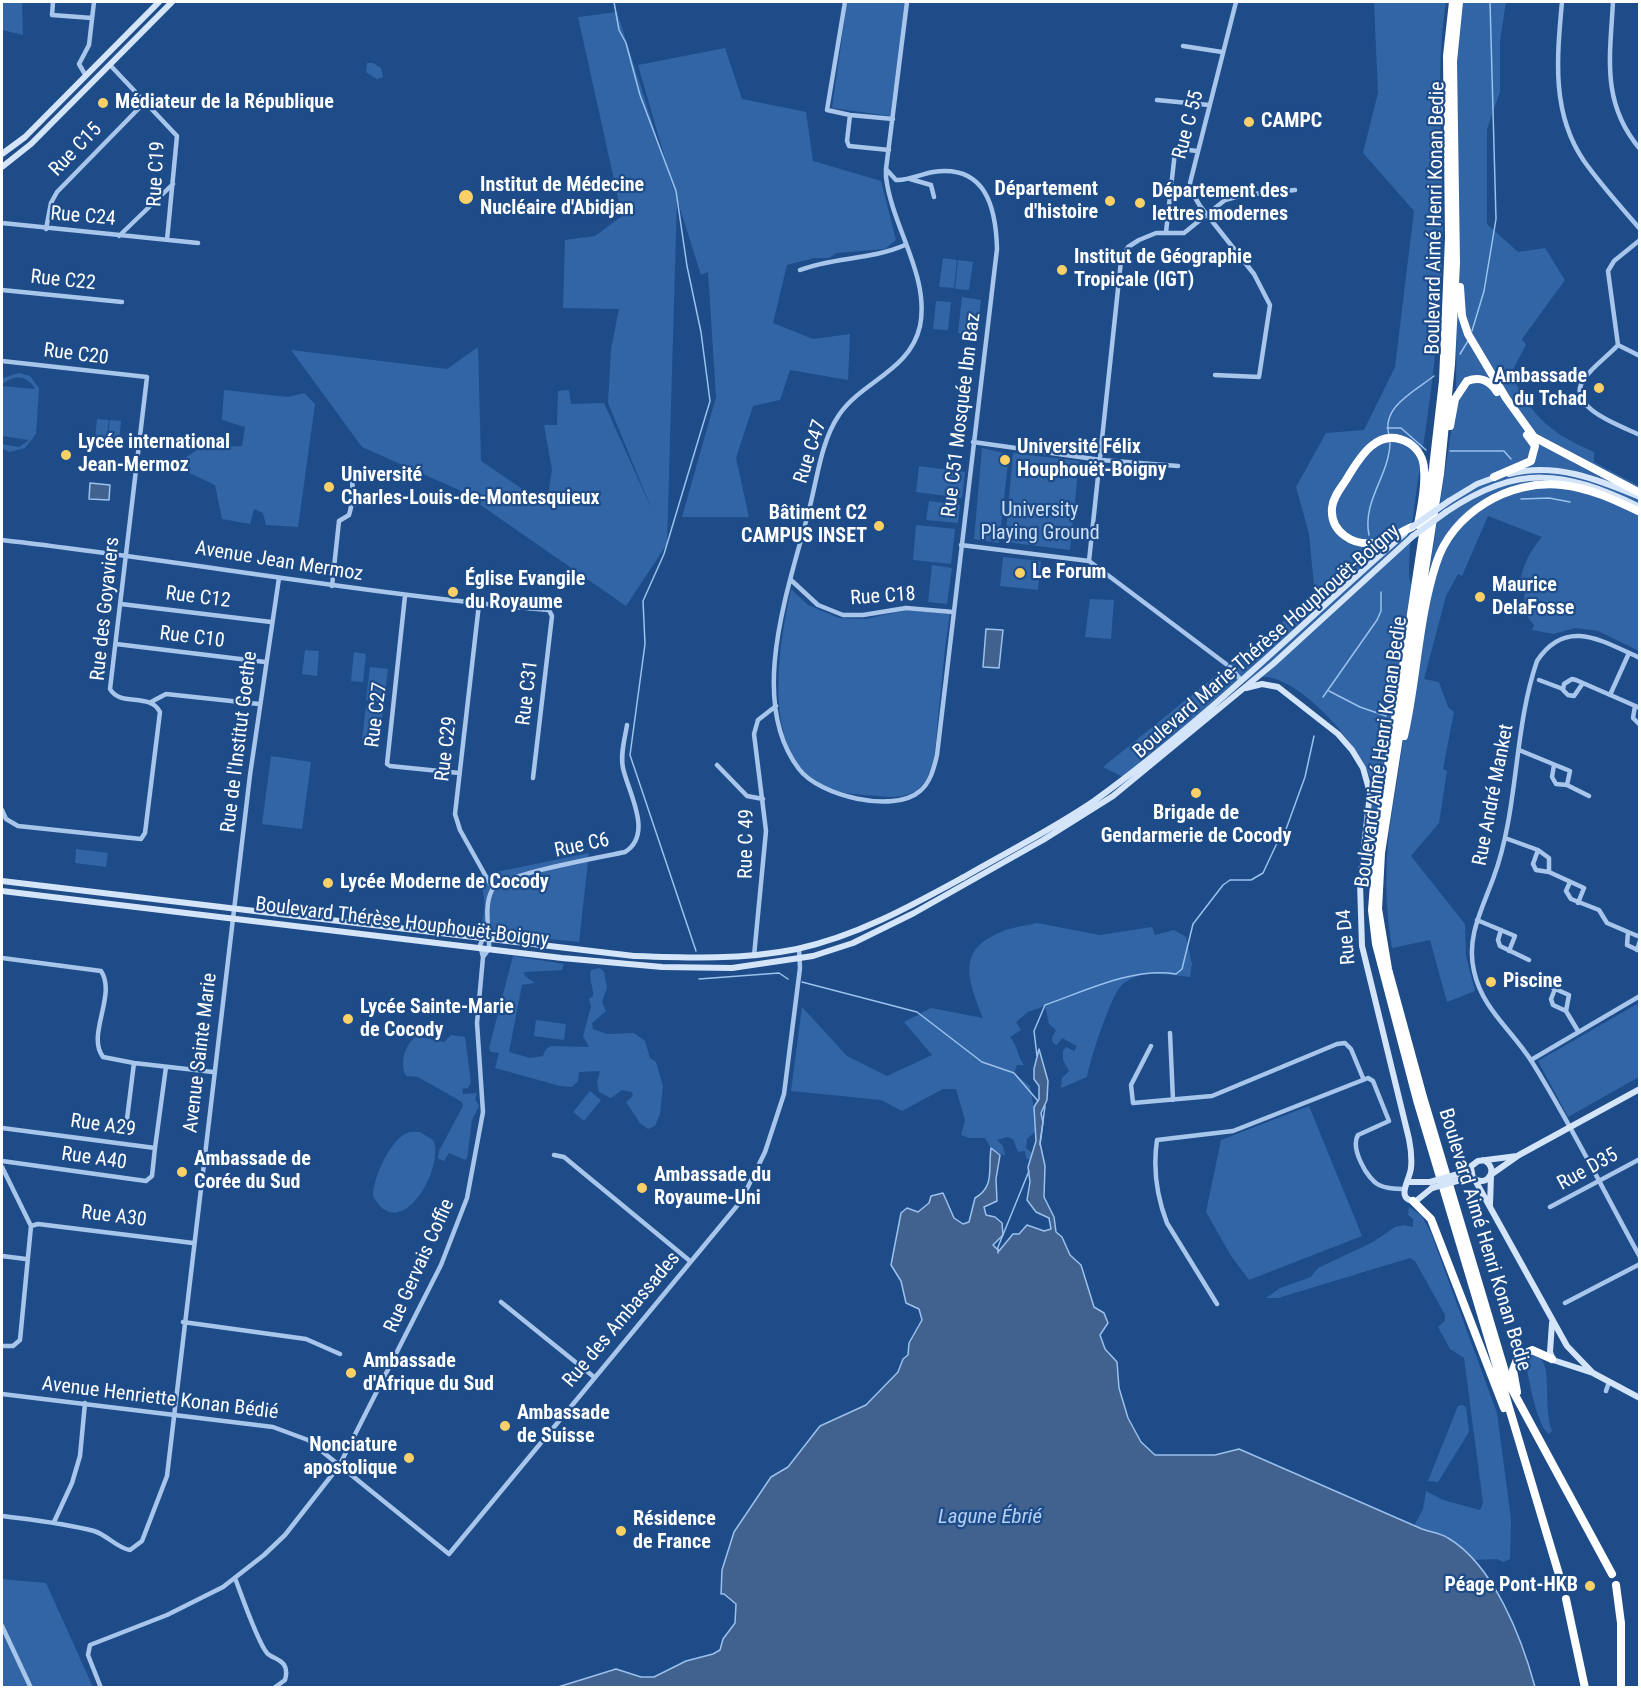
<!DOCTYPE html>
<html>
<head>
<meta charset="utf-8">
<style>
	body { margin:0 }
	#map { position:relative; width:1641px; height:1689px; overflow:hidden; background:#1e4c89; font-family:"Roboto Condensed",sans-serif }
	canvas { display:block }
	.frame { position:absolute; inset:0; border:3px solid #fff; pointer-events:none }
</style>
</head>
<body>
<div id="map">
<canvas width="1641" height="1689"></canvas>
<div class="frame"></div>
</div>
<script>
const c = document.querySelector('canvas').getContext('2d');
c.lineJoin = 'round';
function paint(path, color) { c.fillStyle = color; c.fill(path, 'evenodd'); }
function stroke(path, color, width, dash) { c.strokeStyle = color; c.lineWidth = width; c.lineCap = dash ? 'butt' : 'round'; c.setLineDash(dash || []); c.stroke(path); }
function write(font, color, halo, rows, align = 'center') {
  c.font = font + ' "Roboto Condensed",sans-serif'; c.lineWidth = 4.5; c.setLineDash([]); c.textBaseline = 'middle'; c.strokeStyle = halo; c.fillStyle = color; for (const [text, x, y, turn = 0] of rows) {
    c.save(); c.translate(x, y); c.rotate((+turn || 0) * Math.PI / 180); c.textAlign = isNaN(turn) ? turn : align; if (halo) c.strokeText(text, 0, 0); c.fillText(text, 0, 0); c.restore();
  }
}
const green = new Path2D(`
	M2,2h20l1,33 -21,-5z
	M847,2h59l-16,114 -58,-8z
	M1374,2h72c-12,75 -2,154 -3,231 -1,60 -7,121 -15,180 -4,31 -25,150 -17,171l-36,248 -6,-1c2,-16 6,-34 2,-50 -8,-33 -79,-116 -117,-103 -19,6 -36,29 -52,43 -24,20 -52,38 -77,57l-22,-11 116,-94 2,2 16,-17 78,-62 -6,-62 -13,-47 30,-54 38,-3 31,-63 19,-156 -51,-58 15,-60z
	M1460,2h46l-6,39v51l-13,37v95l31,28 27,-4 20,32 -43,59 4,6 -15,28c20,43 39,60 83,79v10l45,24v165l-41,-20 -23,-3 -21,6 -22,-4 2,-5c-11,-12 -10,-22 -9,-38l-5,-2c2,-19 9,-33 22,-48l-54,-21 -26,60 -4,-2 -12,22 -22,83 15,3 9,25 6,5 -11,57 4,2 -8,52 -28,33 54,68 1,32 9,35 -28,11 -17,-62 -38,8c-7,-39 -7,-77 -3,-116l67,-432 2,-243 -3,-107z
	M617,12l59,185 -38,-132 87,-17 17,51 64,13 7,49 68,20 15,59 -11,9 -48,4 -8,5h-15l-27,7 -14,58 40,16 37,-5 -2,46 -58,-10 -10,30 -27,6 -17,52 13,59h-67l34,-120 -8,-125 -7,3 -24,-76 -10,345 -41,62 -167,-116 -97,-43 -71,-97 156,19 31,-22 3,114 62,42 4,-2 5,-31 -8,-45h13l1,-34 11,-1 2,14 33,-1 49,109 -45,-109 3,-54 8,-40 -56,-1 2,-68 30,-4 27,-20 -44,-199z
	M367,63h6l8,5 2,9 -6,2 -11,-7z
	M943,258l14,2 -3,28 -15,-1z
	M958,260l15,2 -4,28 -14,-1z
	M962,297l19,3 -4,35 -19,-2z
	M936,301l15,1 -3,28 -15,-1z
	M19,373l11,3 9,12 -3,46 -11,14 -16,4 -7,-4v-4l17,3 10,-7 -27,-4v-50l33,3c-7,-14 -22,-15 -33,-4l1,-7z
	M224,390l64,7 16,-4 11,11 -17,123 -32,-2 -3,-12 -9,-4 -4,15 -28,-5 -7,-34 -30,-14v-13l15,-10 42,-2 3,-19 -23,-7z
	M97,419l12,1 -3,21 -11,-1z
	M110,420l11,1 -2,22 -12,-1z
	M982,448l27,6 -10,89 -25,-4z
	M1013,453l66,8 -9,89 -65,-8z
	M919,466l46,6 -3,26 -46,-6z
	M929,501l31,4 -2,18 -32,-3z
	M916,525l39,4 -4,35 -38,-4z
	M1003,557l38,4 -3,29 -38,-4z
	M932,565l20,3 -5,36 -19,-2z
	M791,589l17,16 31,13 27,1 40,-9 44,4c-6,34 -8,69 -12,104 -2,20 -2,43 -12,62 -11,18 -30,18 -48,16 -17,-1 -34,-2 -50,-8 -70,-29 -49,-143 -37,-199z
	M1090,599l24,1 -3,39 -26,-2z
	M305,650l14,1 -2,25 -15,-2z
	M354,652l12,2 -3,28 -12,-1z
	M370,667l18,2 -4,33 -18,-2z
	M366,706l17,2 -3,33 -18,-2z
	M271,756l40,6 -9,67 -40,-5z
	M76,849l32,4 -2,14 -31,-4z
	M589,853l-10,89 -101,-10c9,-17 8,-36 1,-53l17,-7z
	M1037,923l63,12 52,-8 3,8 19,-5 12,7 6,27 -2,13c-13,-1 -28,-4 -41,-3 -9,0 -24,6 -29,13 -10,12 -30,72 -33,90l-26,11 1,-10 7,-7 -6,-11v-9l3,-4 8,4 3,-5 -15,-8 -5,7 -4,-2 -1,-6 4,-7 -7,-6 -4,-18 -17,6 -12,10 5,8 -11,7c8,9 7,19 14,28h-7l-3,8 16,13 6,33 -1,13 -8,7 -1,9 6,5 -2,7 -4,-2 -1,-7 -7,1 -5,-13 -6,-2 -10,3 6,6 2,10 -14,-8 -6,-10h-16l-8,-3 4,-15 -9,-31h-13l-41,22 -21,-11 -90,-9 11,-84 45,49 40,20 45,-21 -28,-33 27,-14 52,10c-15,-38 -27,-68 18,-86 11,-5 24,-6 36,-9z
	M513,956l51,8 -2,6 -38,2 1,4 10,7 -13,2 -13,67 21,6 13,-2 3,-7 5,-3 38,1 -6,-11 8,-30 -2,-7 4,-3c1,-9 -5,-16 -2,-26l9,-2 4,4 3,16 -5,14 4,9 -14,12 1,6 14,5 27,-1 11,8 5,17 6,4 7,24 -3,28 -5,12 -7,3 -8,-6 -14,-21 7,-6 -1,-4 -10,-2 -11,8 -12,-6 -2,-10 3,-11 -21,1 -1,9 -6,6 -12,-1 -65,-18 4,-15 -8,-1 -2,-4z
	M1639,1003v74l-71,40 -30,-56z
	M536,1020l30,4 -2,16 -30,-4z
	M451,1035l14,2 6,46 -3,5 -6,1 1,5 14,-1 -2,6 4,7 -7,14 -5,38 -2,2 -16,-7 -5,8 -6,-3 1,-7 24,-45 -1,-4 -44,-25 -12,-1c-7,-15 -1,-30 10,-40l28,6z
	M590,1091l11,9 -17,21 -11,-9z
	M1309,1106l53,130 -113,44 -18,-24 -25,-44 15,-72z
	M410,1132h10l13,8c13,27 -33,107 -60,56 0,-19 19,-60 37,-64z
	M1409,1207l13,9 9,17 66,180 14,106 -1,40 -7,3 -6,-3 -23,1 -60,-34 9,-17 3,-18 17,9 37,10 3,-7 -19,-145 -14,-9 -12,-22 7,-6v-6l-30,-54 -5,-3 -132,40h-12l14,-10 31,-11 7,-9 55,-26 22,-15 9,-2 9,2v-8l-5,-4z
	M1529,1353c6,3 12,4 15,11 6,16 0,45 8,67l-3,3c-14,-11 -19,-56 -25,-74z
	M1463,1405l3,2 3,25 -31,50 -10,-1 30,-75z
	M2,1579l44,4 47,104h-91z`);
const water = new Path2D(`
	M90,483l20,2 -1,15 -20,-1z
	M986,629l17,1 -4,38 -16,-1z
	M1039,1049l9,32 -1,19 -6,13 2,9 -3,21 5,23 -1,31 10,20 2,15 6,5 8,18 11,10 13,42 10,6 4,10 -8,12 5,14 12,13 2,26 9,30 13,24 14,13h60l24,-6 183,80c8,3 19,4 26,9 46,27 74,101 87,149h-977l58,-18 25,8h13l32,-16 27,-7 7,-4 3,-11 12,-16 1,-19 -12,-10h-3l1,-24 12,-38 37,-55 17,-10 32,-41 46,-21 32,-33 5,-13 5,-4 1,-12 13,-23 -3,-11 -13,-6 -5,-22 -10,-16 10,-52 6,-5 11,4 11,-9 2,-7 12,-3 11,25 9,6 6,-2 6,-24c20,-11 13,-29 16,-50l9,7 -4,24 1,22 -13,6 2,8 9,2 7,6 1,12 -10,10 6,6 14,-17h6l8,-9 17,6 7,-2 -2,-11 -13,-6 -9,-12 3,-18 -2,-15 8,-26 -2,-34 5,-8v-13l-5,-7v-10z`);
const stream = new Path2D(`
	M614,2l5,28 7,13 14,52 36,96 11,75 14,66 9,69 -46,153 -21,47 2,43 -15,111 66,196
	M1472,331l12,-40 12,-72 -6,-217
	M1460,354l8,-13
	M1387,428h14l25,22
	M1389,435c-8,-28 26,-44 45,-59
	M1450,451h54l7,8
	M1521,499l28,-1 21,4
	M1369,535c-7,-34 20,-59 21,-92
	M1329,691l31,16 26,9
	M1323,697l54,-77 4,-9v-19
	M699,979l80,-6 9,6
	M802,982l115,30 65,50 32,11 24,28
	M1037,1056l-3,-25 11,-26c40,-14 88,-38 131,-31l6,-5 11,-45 30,-39 7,-5h21l12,-7 14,-30 8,-11 20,-55 9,-41
	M1040,1145l5,-39
	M998,1253v-6l31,-76`);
const street = new Path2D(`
	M53,2l-1,13 40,3
	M845,2l-18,108 23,5 43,4
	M1562,2c-5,55 -11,111 22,159 17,24 37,46 56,68
	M1613,2c-3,55 -12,101 27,147
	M1183,46l39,6
	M110,65l67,71 -10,104
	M86,76l-7,-12 10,-19 5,-43
	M1157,100l52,5
	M850,115l-3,26 2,5 40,4
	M886,169l10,11c12,1 25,-6 37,-8 53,-8 63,36 64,77l-60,506c-3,12 -6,27 -17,36 -26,23 -101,5 -121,-22 -53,-69 -9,-184 10,-259 8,-30 12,-69 30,-95 23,-34 71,-44 81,-89 10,-50 -28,-99 -34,-149v-8l21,-167
	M910,179l21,6 3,12
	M2,223l196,20
	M46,229l5,-26 6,-11 88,-90
	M1166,232l9,-80 5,-3 17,2
	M119,236l54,-52
	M1640,240l-26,21 -6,10 10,74c-10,11 -25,21 -34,34 -20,28 37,47 56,56
	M800,270c33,-13 71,-10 105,-25
	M2,290l120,12
	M1618,345l22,11
	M2,361l145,16 -37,312c10,18 40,3 50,23l-15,121 -4,6 -123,-13 -12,-7 -4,-9
	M1215,375l44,2 11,-72 -16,-31 -54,-68 -7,-12 -3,-11 46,-181
	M973,442l128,18 77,6
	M2,540c182,21 363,54 547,70l3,6 -19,162
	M961,545l128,16 137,103
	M1089,561l32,-300 7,-14 11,-7 17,-7h28l41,-33 18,-5 52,-5
	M791,580l27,25 25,10h20l43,-7 47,4
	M332,586l7,-65 10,-6c5,-16 4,-32 2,-49
	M405,596l-18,168 3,2 69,7
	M121,604l150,18
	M479,604l-24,210 5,16 33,59
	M116,644l149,18
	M1640,658c-38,-17 -74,-41 -103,3 -24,70 -18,149 -44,218 -11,30 -27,59 -19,92 8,38 38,59 58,91 39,62 72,130 108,195
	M1230,667l11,13
	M1539,680l24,9
	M1583,683l-9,13 -6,-1 -5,-5 1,-6 8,-5 4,1 64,28
	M1610,695l19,-42
	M151,702l15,-8 93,10
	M1635,706l-2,12 7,7
	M1519,750l51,21 -3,14
	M717,765l30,31 16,3
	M1554,765l-2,12 4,7 11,1 22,11
	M1505,838l33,12 11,8v14
	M1538,850l-5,14 3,6 13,2 35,16 -6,15
	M1570,882l-4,9 5,8 28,11 8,13 33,14
	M1477,920l38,16 -6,15
	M1501,930l-3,10 2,6 29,14
	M1628,932l-1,13 13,6
	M1637,950l3,-9
	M754,956l12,-125 -12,-97 4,-14 18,-14
	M483,957l6,-8c1,-18 -6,-42 3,-59 9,-16 111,-33 133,-38 29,-18 3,-60 -2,-84 -3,-14 2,-30 4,-43
	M2,958l99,13c16,24 -15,64 2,86l31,6 79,9
	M1533,979l36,16 -3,16
	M1555,989l-4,10 2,6 13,6 12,20
	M1170,1033l3,67
	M1151,1046l-20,39 2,18 79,-7 125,-52 8,-1 6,6 12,29
	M1531,1060l109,-64
	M126,1127l8,-64
	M2,1128l153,20 11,-81
	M554,1155l10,2 126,104
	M2,1161l144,20 6,-5 3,-28
	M2,1167l29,59
	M1550,1207l90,-48
	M31,1226l7,-2 155,19
	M2,1256l24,3
	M501,1302l93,75
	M1565,1303l75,-39
	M1217,1304l-50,-81c-10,-26 -14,-56 -10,-83l76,-9 135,-53 5,3 16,40 -31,14c-8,13 9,44 21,50 8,4 16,4 24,4
	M183,1322l123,17 34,15
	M2,1346h11l7,-6 11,-114
	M1606,1391l3,-9
	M2,1394l271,33 35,13 141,114 292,-353 24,-49 19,-58 16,-126 -1,-20
	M2,1516c31,4 61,7 92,15 13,4 23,17 36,19l12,-9 25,-65 83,-701 29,-197
	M54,1522l18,-39 8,-27 5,-53
	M235,1578c6,16 23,65 32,75 6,7 24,6 18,27l-11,8
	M2,1626l29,62
	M101,1688l-13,-33 2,-10 77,-30 56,-28 41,-32 21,-20 54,-69 102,-201 26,-67 16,-86 -6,-89 6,-66 -3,-12 7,-15`);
const secondary = new Path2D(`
	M2,154l23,-17 134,-135
	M2,167l29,-23 141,-142
	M1509,474c46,-12 88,5 131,23
	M1449,501l28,-17 19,-7
	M1446,512c72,-48 118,-42 194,-5
	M1246,688l16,-4 16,3 60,47 14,16 11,18 7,25 -10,90 2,63 47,193c2,10 3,19 2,29 -1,12 -17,32 5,33l16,-13
	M2,881l632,75c55,2 108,4 163,-7 60,-13 114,-43 167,-72 43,-25 89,-48 130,-76 111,-80 208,-178 311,-268
	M2,891l560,67 100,9 70,1 81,-12 40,-13 61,-30 129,-73 70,-44 160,-132 140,-128
	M1471,1168l2,10c15,11 27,-11 10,-18
	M1462,1173l16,-12 39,-5
	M1492,1174l27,-19 121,-66
	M1475,1180l92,166 26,27
	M1408,1182h22
	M1490,1205l1,-29
	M1552,1323l-2,29 3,8 40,13 47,25`);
const highway = new Path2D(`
	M1453,2l-6,54 2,182 -6,143 -10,87 -55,364 -6,78 4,34 41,156 146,488
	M1459,2l-6,59 3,202 -5,101 -11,110 -59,379 -3,56 10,60 35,128 85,285 104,192
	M1460,287l2,29 6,18 38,64 28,39 106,56
	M1450,426l5,-27 12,-18c14,-5 23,0 30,11
	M1494,477l37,-16 4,-15 -8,-11
	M1412,527c-12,5 -24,14 -37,16 -22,3 -45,-11 -43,-35 1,-11 9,-20 14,-28 13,-22 32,-55 63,-37 9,6 15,16 15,27 2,17 -3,37 -6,55
	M1404,736c13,-56 14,-117 32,-172 16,-51 73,-85 126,-79 28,3 53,15 78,27
	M1413,1201l18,18 73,189
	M1517,1392l-4,-22 5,-13 14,-7 20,9
	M1616,1585l5,38v65
	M1566,1599l19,89`);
const secondaryBridge = new Path2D(`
	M1412,527l37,-26
	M1413,536l33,-24
	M1430,1182l32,-9
	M1432,1188l32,-9`);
const markers = [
	[103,103,6,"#fbd167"],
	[1249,122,6,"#fbd167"],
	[466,197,8,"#fbd167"],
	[1110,201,6,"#fbd167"],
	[1140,203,6,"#fbd167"],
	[1062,270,6,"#fbd167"],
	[1599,388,6,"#fbd167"],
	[66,455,6,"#fbd167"],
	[1005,460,6,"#fbd167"],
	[329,487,6,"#fbd167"],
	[879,526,6,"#fbd167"],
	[1020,573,6,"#fbd167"],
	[453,592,6,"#fbd167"],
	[1480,597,6,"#fbd167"],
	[1196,793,6,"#fbd167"],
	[328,883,6,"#fbd167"],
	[1491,982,6,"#fbd167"],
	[348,1019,6,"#fbd167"],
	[182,1172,6,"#fbd167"],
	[642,1188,6,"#fbd167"],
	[351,1373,6,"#fbd167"],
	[505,1426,6,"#fbd167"],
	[409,1458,6,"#fbd167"],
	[621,1531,6,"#fbd167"],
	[1590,1586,6,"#fbd167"]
];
const poiNames = [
	["Médiateur de la République",115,103],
	["CAMPC",1261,122],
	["Institut de Médecine",480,186],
	["Nucléaire d'Abidjan",480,209],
	["Département",1098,190,"right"],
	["d'histoire",1098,213,"right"],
	["Département des",1152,192],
	["lettres modernes",1152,215],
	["Institut de Géographie",1074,258],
	["Tropicale (IGT)",1074,281],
	["Ambassade",1587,377,"right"],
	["du Tchad",1587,400,"right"],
	["Lycée international",78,443],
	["Jean-Mermoz",78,466],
	["Université Félix",1017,448],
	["Houphouët-Boigny",1017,471],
	["Université",341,476],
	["Charles-Louis-de-Montesquieux",341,499],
	["Bâtiment C2",867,514,"right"],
	["CAMPUS INSET",867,537,"right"],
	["Le Forum",1032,573],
	["Église Evangile",465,580],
	["du Royaume",465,603],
	["Maurice",1492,586],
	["DelaFosse",1492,609],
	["Brigade de",1196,814,"center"],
	["Gendarmerie de Cocody",1196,837,"center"],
	["Lycée Moderne de Cocody",340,883],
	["Piscine",1503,982],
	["Lycée Sainte-Marie",360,1008],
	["de Cocody",360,1031],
	["Ambassade de",194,1160],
	["Corée du Sud",194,1183],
	["Ambassade du",654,1176],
	["Royaume-Uni",654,1199],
	["Ambassade",363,1362],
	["d'Afrique du Sud",363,1385],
	["Ambassade",517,1414],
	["de Suisse",517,1437],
	["Nonciature",397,1446,"right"],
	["apostolique",397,1469,"right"],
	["Résidence",633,1520],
	["de France",633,1543],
	["Péage Pont-HKB",1578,1586,"right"]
];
const streetNames = [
	["Rue C 55",1189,125,-75],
	["Rue C15",76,150,-46],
	["Rue C19",157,174,-87],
	["Rue C24",83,217,5],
	["Boulevard Aimé Henri Konan Bedie",1436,218,-89],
	["Rue C22",63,281,6],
	["Rue C20",76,355,7],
	["Rue C51 Mosquée Ibn Baz",962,415,-83],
	["Rue C47",811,452,-72],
	["Avenue Jean Mermoz",279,562,9],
	["Rue C18",883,597,-4],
	["Rue C12",198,598,7],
	["Rue des Goyaviers",106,609,-84],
	["Rue C10",192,638,7],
	["Boulevard Marie-Thérèse Houphouët-Boigny",1267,642,-41],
	["Rue C31",528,693,-83],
	["Rue C27",377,715,-83],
	["Rue de l'Institut Goethe",240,742,-83],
	["Rue C29",447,749,-83],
	["Boulevard Aimé Henri Konan Bedie",1382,752,-82],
	["Rue André Manket",1494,795,-79],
	["Rue C 49",747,844,-89],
	["Rue C6",582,846,-12],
	["Boulevard Thérèse Houphouët-Boigny",402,923,7],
	["Rue D4",1347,937,-95],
	["Avenue Sainte Marie",201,1053,-83],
	["Rue A29",103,1126,8],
	["Rue A40",94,1159,8],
	["Rue D35",1588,1170,-29],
	["Rue A30",114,1217,7],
	["Boulevard Aimé Henri Konan Bedie",1484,1240,73],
	["Rue Gervais Coffie",420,1266,-66],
	["Rue des Ambassades",622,1320,-50],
	["Avenue Henriette Konan Bédié",160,1399,7]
];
const parkNames = [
	["University",1040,511],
	["Playing Ground",1040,534]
];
const waterNames = [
	["Lagune Ébrié",990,1518]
];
paint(green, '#3165a6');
paint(water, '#41628e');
stroke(water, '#9bc1ed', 1.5);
stroke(stream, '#9bc1ed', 1.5);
stroke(street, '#a8c6eb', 4.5);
stroke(secondary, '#d4e4f9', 6);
stroke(highway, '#fff', 8);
stroke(secondaryBridge, '#d4e4f9', 6);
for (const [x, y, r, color] of markers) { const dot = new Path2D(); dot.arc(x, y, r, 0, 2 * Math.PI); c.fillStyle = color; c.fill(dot); stroke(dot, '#1e4c89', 2); }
write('bold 20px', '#fff', '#1e4c89', poiNames, 'left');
write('20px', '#fff', '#1e4c89', streetNames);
write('20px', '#cde0f8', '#1e4c89', parkNames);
write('italic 21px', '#b4d0f3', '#1e4c89', waterNames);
</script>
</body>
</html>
